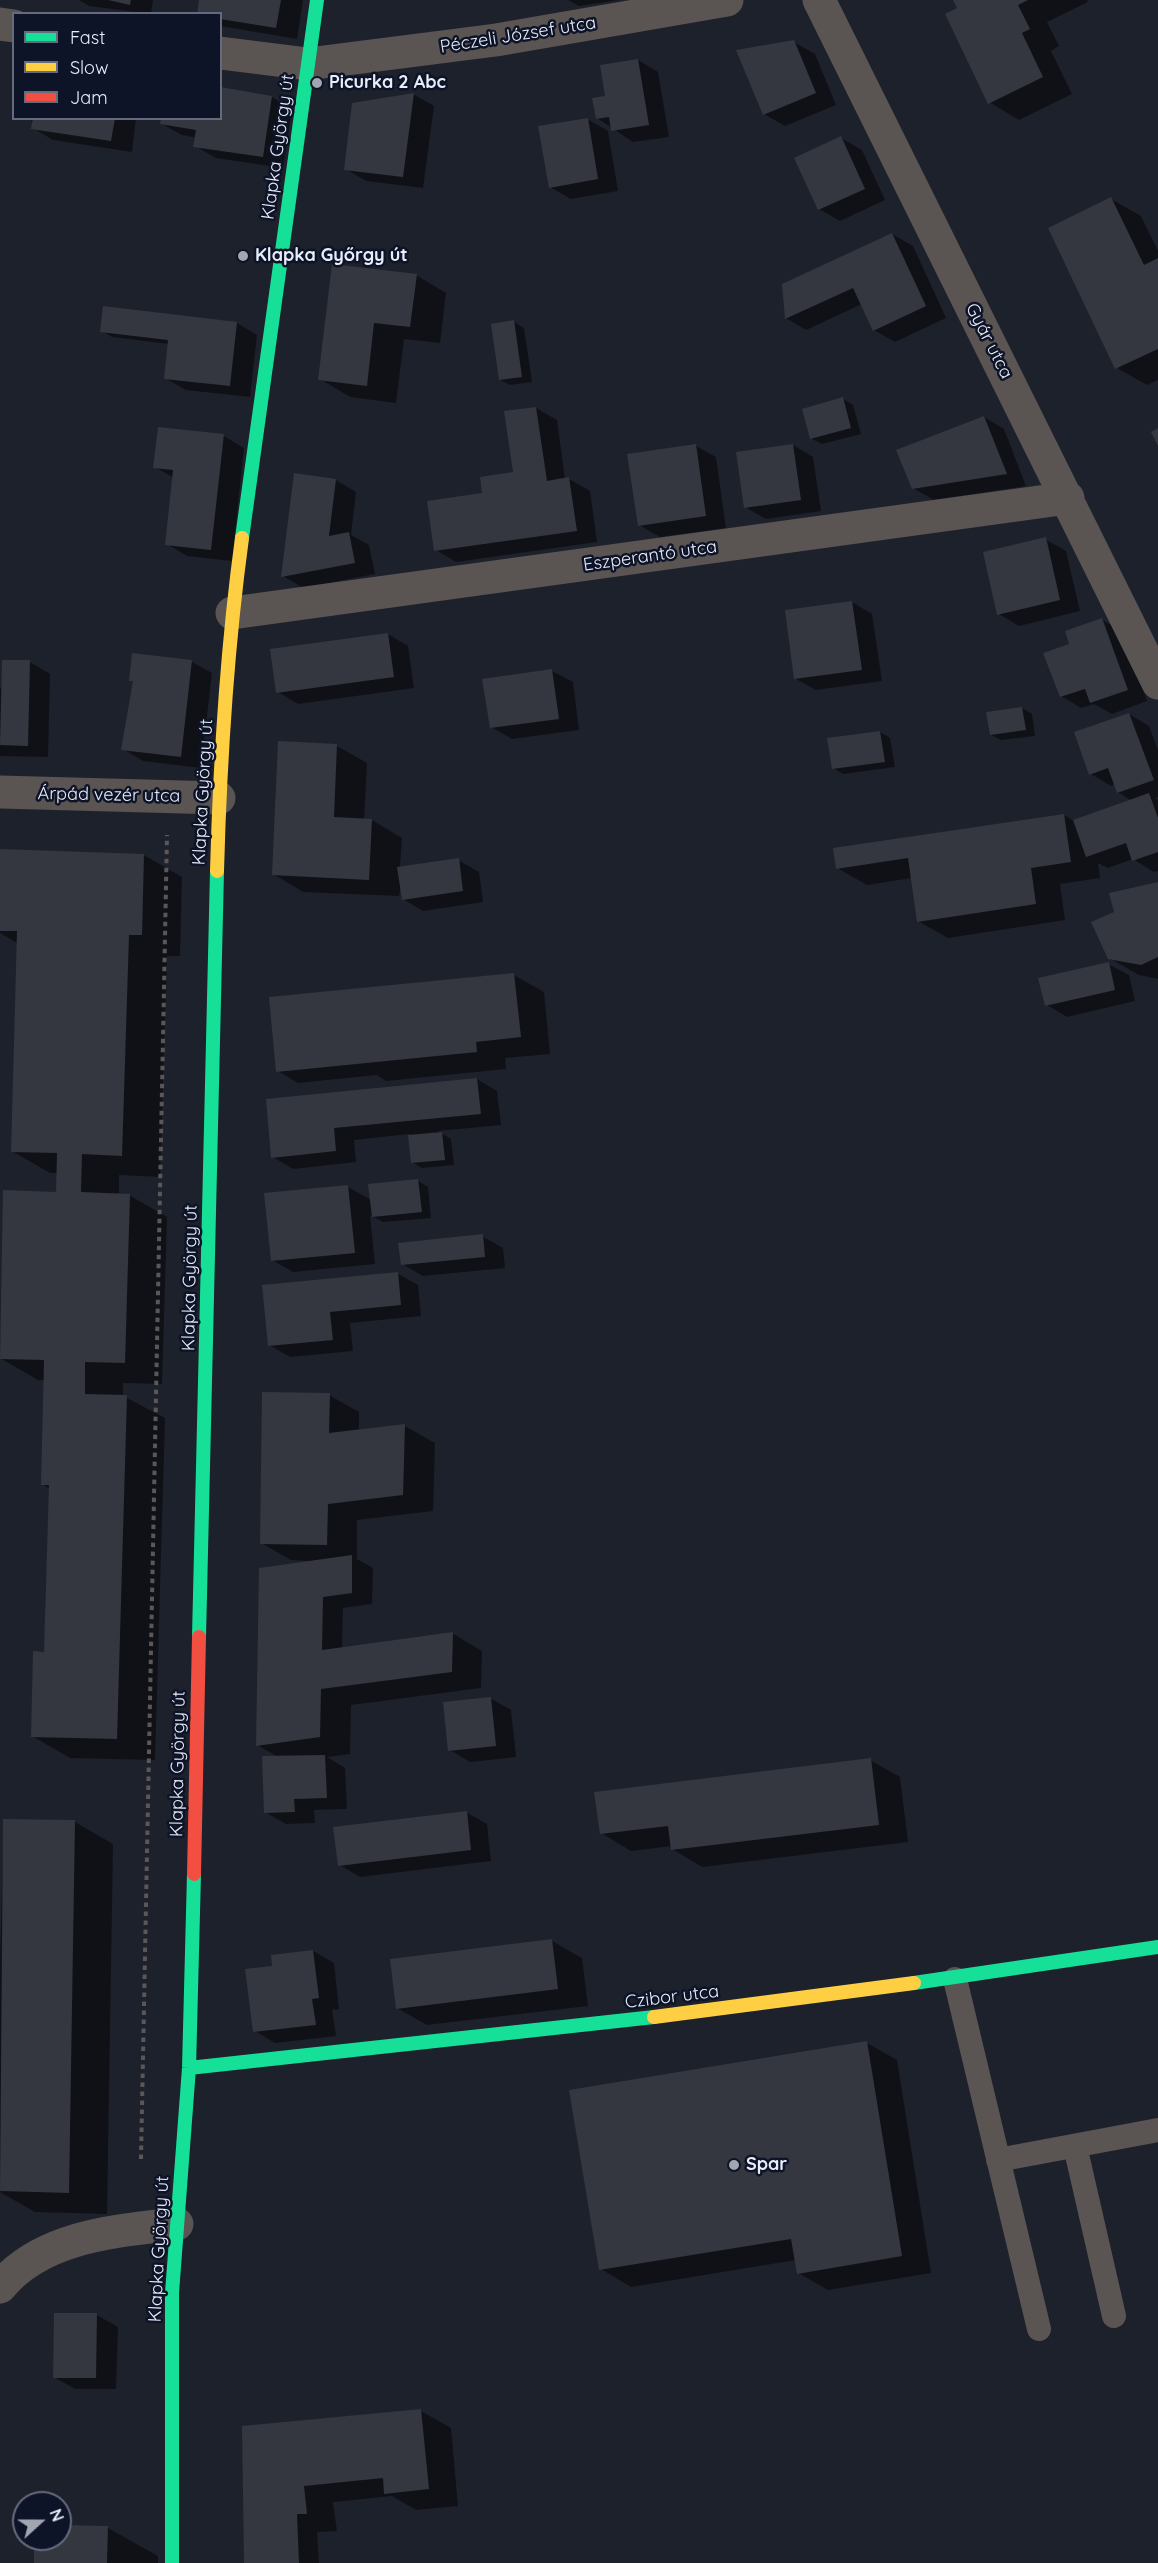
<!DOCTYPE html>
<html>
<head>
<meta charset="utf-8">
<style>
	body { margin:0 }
	#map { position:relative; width:1158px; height:2563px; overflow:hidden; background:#1d212b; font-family:Quicksand,sans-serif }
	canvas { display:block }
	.legend { position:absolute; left:12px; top:12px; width:210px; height:108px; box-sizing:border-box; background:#0e1427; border:2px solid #656b7c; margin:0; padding:8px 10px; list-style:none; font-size:18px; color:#e8edfb }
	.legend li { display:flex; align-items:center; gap:12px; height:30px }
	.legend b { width:30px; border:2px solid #656b7c }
	.north { position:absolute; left:12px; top:2491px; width:60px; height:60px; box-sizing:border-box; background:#0e1427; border:2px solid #656b7c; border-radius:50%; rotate:69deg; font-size:16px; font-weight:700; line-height:24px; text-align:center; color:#e8edfb }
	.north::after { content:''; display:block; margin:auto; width:21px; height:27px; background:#a1a6b2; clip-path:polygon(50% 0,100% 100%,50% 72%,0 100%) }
</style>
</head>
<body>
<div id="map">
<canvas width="1158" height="2563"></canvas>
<ul class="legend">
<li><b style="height:8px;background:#16e098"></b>Fast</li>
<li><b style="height:8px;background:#ffcf43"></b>Slow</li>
<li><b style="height:8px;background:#f24e42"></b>Jam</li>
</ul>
<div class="north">N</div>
</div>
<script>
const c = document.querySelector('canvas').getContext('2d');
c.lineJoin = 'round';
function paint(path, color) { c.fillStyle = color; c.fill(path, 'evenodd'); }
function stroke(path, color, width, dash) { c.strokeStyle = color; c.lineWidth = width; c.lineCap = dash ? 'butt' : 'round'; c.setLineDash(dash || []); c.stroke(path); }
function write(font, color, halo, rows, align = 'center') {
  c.font = font + ' Quicksand,sans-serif'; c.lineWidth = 5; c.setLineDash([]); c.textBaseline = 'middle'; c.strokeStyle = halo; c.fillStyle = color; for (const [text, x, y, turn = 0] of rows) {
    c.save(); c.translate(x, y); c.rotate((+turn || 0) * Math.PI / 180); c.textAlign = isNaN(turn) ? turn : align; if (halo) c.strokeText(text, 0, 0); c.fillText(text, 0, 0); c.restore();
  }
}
const shadow = new Path2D(`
	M79,0h74l-2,14 -62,-8z
	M200,0h103l-6,39 -77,-13v-12z
	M568,0h51l-40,6z
	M955,0h132l1,2 -41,20 12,24 -8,5 21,43 -53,26 -30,-18z
	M794,42l21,12 21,51 -51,21 -21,-12z
	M638,60l20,12 11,65 -36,5 -36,-24 10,-21z
	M220,89l52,8 20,12 -9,59 -67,-10 -21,-12 2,-8 -15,-3 -20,-11 58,-6z
	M413,94l21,12 -11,82 -57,-7 -20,-12z
	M27,118h109l-4,34 -79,-12 -20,-12 1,-6z
	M587,119l21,12 10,60 -47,8 -21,-12z
	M841,138l21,12 23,50 -45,21 -21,-12z
	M1111,199l30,17 17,35v129l-11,5 -30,-17z
	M892,234l21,12 33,72 -51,24 -21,-12 -12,-26 -56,26 -20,-12z
	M416,275l30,18 -6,50 -36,-4 -8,64 -46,-6 -30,-18z
	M104,308l133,15 20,12 -7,62 -64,-7 -21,-12 4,-34 -57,-7 -10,-6z
	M514,322l10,6 8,54 -22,3 -10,-5z
	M843,399l10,6 8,29 -39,10 -10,-5z
	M536,408l21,12 8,60 4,-1 21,12 7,51 -141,20 -20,-12 78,-77z
	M984,417l20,12 22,57 -92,14 -21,-12z
	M159,428l65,8 20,12 -12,113 -45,-5 -20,-12 7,-66 -19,-11z
	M793,445l20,12 8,54 -55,8 -21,-12z
	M696,446l20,11 10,71 -66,9 -21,-12z
	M336,480l20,12 -5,43 18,10 6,29 -72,14 -20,-12z
	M1045,539l21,12 14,60 -61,15 -20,-12z
	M852,602l20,12 10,67 -66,9 -20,-11z
	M1102,620l21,11 24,70 -35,13 -18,-10 -13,4 -20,-12 10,-51z
	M388,634l20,12 6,42 -116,16 -20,-12z
	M30,662l20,12 -2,83 -48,-1v-68z
	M192,662l20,11 -11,95 -58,-7 -20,-12 11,-67 -3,-2z
	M552,671l21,11 6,48 -67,9 -21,-12z
	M1022,708l10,6 3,22 -34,4 -10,-5z
	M1129,714l20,12 9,24v47l-3,1 3,2v71l-4,1 -21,-13 -25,9 -10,-5 2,15 -40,6 5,36 -117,18 -30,-17 -6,-43 -45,7 -30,-17 227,-53 10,6 58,-20 -14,-9 -3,-8 -4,2 -20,-12z
	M880,732l10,6 5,29 -52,7 -10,-6z
	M279,743l58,3 30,17 -3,57h8l30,18 -2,30 58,-8 21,12 4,30 -60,9 -20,-12 -2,-14 -2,11 -96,-4 -30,-18z
	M0,850l144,5 38,22 -2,79h-13l-7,221 -41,-2v20h10l38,22 -5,167 -39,-1v13l42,22 -10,342 -85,-2 -38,-22 14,-83 4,-164 -8,-5 3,-104h-7l-38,-22 5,-167 52,2 1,-20h-8l-38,-22 7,-207 -19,-11z
	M1158,883v96l-19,-4 -30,-17 6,-45z
	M1108,964l21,11 6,26 -68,16 -20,-12z
	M514,975l30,17 6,62 -45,4 1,11 -120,12 -9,-6 -79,8 -20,-12z
	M477,1079l20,12 4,34 -63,6 13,8 3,26 -32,3 -10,-6 -2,-28 -56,6 2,22 -63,7 -20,-12 -6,-57z
	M418,1181l10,6 3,31 -48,4 -13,-7 5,49 -82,8 -21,-12 76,-73 23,13z
	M482,1236l21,12 2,20 -82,8 -21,-12z
	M397,1273l21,12 3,31 -71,7 3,28 -63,6 -21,-12z
	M329,1395l30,17v19l46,-5 30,17 -2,68 -76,9v39l16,9 -1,36 -29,4 -1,40 110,-15 30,18 -1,37 -130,17 -1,49 -23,3 18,11 2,41 -33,1 1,13 -29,1 -21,-12 13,-55 -21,-12 52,-184 -18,-1 -30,-17z
	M490,1698l21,12 5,47 -46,5 -20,-12z
	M870,1760l30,17 8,65 -206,25 -30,-18v-3l-41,5 -30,-18z
	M466,1812l21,12 4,37 -131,16 -20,-12z
	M4,1820l71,2 38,22 -6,370 -72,-2 -35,-20v-232z
	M552,1941l30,17 6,48 -161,19 -30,-17z
	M313,1951l21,12 5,46 -7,1 4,26 -61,7 -20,-12 19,-64z
	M867,2043l30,17 34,213 -103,17 -30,-17 -2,-13 -165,27 -30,-18z
	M56,2314l41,1 21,12 -2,62h-41l-21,-12z
	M421,2411l30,17 7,78 -42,4 -24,-14 -59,6 4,29 -20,1 2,31h-73l-2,-136z
	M60,2526l48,2 50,28v7h-123l1,-24h24z`);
const building = new Path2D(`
	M108,0h23l-1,5z
	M199,0h82l-5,28 -56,-9v-5h-23z
	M953,0h75l-10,5 12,24 -8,4 21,44 -55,27 -43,-90 12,-6z
	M794,40l22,53 -53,22 -27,-65z
	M638,59l11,66 -38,6 -2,-14 -13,2 -4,-21 13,-2 -5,-31z
	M220,87l52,9 -9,61 -70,-10 3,-17 -36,-6 1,-6h59z
	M414,93l-11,84 -59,-7 8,-67z
	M33,118h82l-4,23 -80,-12z
	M588,118l10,61 -49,9 -11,-62z
	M841,136l24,53 -47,21 -24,-52z
	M1111,197l33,68 14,-7v91l-43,20 -67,-141z
	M892,233l34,73 -53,25 -20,-43 -68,31 -3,-35z
	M332,264l85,10 -7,53 -36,-4 -7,63 -49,-6z
	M103,306l134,16 -7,64 -66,-7 4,-39 -68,-8z
	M514,320l8,57 -23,3 -8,-56z
	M843,397l8,31 -41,11 -8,-30z
	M536,407l11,74 22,-4 8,54 -143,20 -7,-50 55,-8 -2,-16 33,-5 -9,-61z
	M984,416l23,58 -95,15 -16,-39z
	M158,427l66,7 -13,116 -46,-5 8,-75 -20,-2z
	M1158,428v18l-7,-14z
	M696,444l10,72 -68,10 -11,-72z
	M793,444l8,56 -57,8 -8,-56z
	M294,473l42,6 -7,57 20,-4 6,31 -74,14z
	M1046,537l14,63 -63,15 -14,-63z
	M852,601l10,69 -68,9 -9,-69z
	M1102,618l26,72 -38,13 -5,-14 -25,8 -17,-44 26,-9 -4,-13z
	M388,633l6,44 -118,16 -6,-44z
	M132,653l60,7 -11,97 -60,-7 12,-69h-4z
	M2,660h28l-2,86 -28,-1z
	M552,669l7,50 -69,9 -8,-49z
	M1022,707l4,23 -36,5 -4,-23z
	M1129,713l25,67 -37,13 -9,-25 -19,7 -15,-43z
	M880,731l5,31 -53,7 -5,-31z
	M278,741l59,3 -3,73 38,2 -3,61 -97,-5z
	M1149,793l9,25v34l-26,9 -6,-18 -40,14 -13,-37z
	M1064,814l7,48 -40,6 5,36 -119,18 -9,-64 -72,11 -3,-21z
	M0,849l144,5 -2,81h-13l-7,221 -40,-2 -1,38 49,2 -5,169 -40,-1v32l42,1 -10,344 -86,-2 2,-86 11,1 5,-167h-8l3,-125 -44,-1 3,-169 53,2 1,-39 -46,-1 6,-221h-17z
	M459,858l4,33 -61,9 -5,-33z
	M1158,882v75l-17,8 -33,-6 -17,-37 23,-10 -5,-19z
	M1109,962l6,28 -70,16 -7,-28z
	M514,973l7,64 -45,5 1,10 -201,20 -7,-75z
	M477,1078l4,36 -147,14 2,23 -65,7 -5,-59z
	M442,1132l3,28 -34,3 -3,-28z
	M418,1179l4,33 -50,5 -4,-33z
	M348,1185l7,68 -84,8 -7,-68z
	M483,1234l2,23 -84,8 -3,-22z
	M398,1272l3,33 -71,7 3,28 -65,6 -6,-61z
	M262,1392l68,1 -1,40 76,-9 -2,71 -75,9 -1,41 -67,-1z
	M352,1555v38l-29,4 -1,53 131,-18 -1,40 -131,17 -1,48 -64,9 3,-178z
	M491,1697l5,49 -48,5 -5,-49z
	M325,1755l2,43 -33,1 1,13 -31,1 -2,-57z
	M871,1758l8,67 -208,25 -3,-24 -68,8 -6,-42z
	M467,1811l4,39 -133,16 -5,-39z
	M3,1819l72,1 -6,373 -69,-2z
	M552,1939l6,50 -162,20 -6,-50z
	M313,1950l6,48 -7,1 4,26 -63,7 -8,-63 27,-3 -1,-11z
	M867,2041l35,215 -105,18 -6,-35 -192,31 -30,-180z
	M54,2313h43l-1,65h-43z
	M421,2409l8,80 -45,5 -1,-16 -79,8 3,28h-10l2,49h-55l-2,-137z
	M60,2525l48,1 -1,37h-73v-24h26z`);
const path = new Path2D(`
	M141,2159l26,-1324`);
const lane = new Path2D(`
	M955,1979l84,350
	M1075,2146l39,170
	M998,2160l160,-30`);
const street = new Path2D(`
	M819,0l339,683
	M0,24l14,2
	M220,53l88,11 188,-24 231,-40
	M232,613l836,-115
	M0,792l219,6
	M0,2287c42,-51 115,-56 177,-63`);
const fast = new Path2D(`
	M242,538l75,-538
	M199,1637l18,-766
	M914,1983l244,-36
	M189,2068l465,-51
	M172,2563v-270l17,-225 5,-194`);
const slow = new Path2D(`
	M217,871c3,-111 10,-223 25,-333
	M654,2017l260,-34`);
const jam = new Path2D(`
	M194,1874l5,-237`);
const markers = [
	[317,83,6,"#a1a6b2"],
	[243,256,6,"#a1a6b2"],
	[734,2165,6,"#a1a6b2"]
];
const streetNames = [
	["Péczeli József utca",518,35,-9],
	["Klapka György út",278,147,-82],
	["Gyár utca",989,341,63],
	["Eszperantó utca",650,556,-8],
	["Klapka György út",203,792,-87],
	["Árpád vezér utca",109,795,1],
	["Klapka György út",190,1278,-89],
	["Klapka György út",178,1764,-89],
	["Czibor utca",672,1997,-7],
	["Klapka György út",159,2249,-87]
];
const poiNames = [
	["Picurka 2 Abc",329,83],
	["Klapka Győrgy út",255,256],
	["Spar",746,2165]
];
paint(shadow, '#0007');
paint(building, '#34373f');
stroke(path, '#5b5759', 4, [4.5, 4.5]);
stroke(lane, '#5a5453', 24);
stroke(street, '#5a5453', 33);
stroke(fast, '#16e098', 14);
stroke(slow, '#ffcf43', 14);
stroke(jam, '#f24e42', 14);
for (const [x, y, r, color] of markers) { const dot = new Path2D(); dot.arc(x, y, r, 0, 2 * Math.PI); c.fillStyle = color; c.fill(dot); stroke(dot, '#0e1427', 2); }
write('18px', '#e8edfb', '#0e1427', streetNames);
write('bold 18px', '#e8edfb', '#0e1427', poiNames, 'left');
</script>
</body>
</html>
